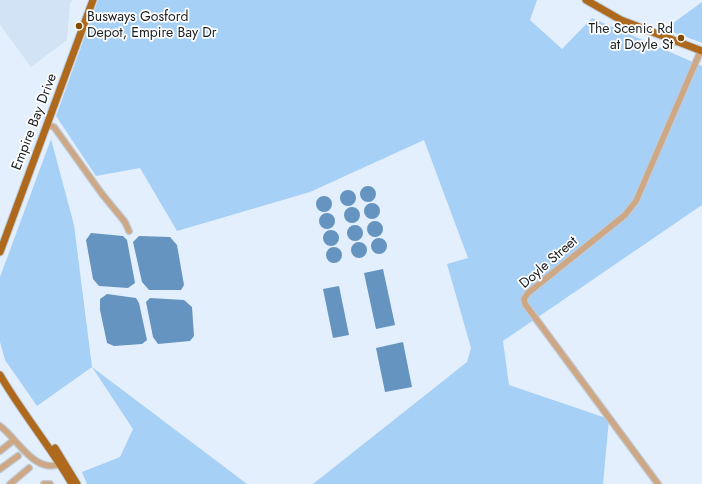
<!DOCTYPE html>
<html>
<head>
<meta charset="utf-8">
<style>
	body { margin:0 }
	canvas { display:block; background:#e3effc }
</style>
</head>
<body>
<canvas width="702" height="484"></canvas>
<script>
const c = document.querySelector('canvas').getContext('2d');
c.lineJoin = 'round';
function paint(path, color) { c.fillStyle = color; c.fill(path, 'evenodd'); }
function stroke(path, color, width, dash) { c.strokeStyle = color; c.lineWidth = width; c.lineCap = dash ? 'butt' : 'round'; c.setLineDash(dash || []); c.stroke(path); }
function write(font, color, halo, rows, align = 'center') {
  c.font = font + ' Jost,sans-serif'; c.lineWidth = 3.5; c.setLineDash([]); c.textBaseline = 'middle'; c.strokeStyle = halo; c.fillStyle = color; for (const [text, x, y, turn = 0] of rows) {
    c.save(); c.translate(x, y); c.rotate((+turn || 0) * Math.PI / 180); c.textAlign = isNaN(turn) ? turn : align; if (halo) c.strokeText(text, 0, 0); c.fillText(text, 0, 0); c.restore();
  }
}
const built = new Path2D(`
	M0,0h72l-2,4 -3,36 -36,27 -31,-42z`);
const green = new Path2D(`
	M98,0h439l-7,20 32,29 30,-31 110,48v139l-199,136 6,44 100,34 -6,65h-290l154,-122 4,-14 -24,-84 21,-6 -44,-118 -114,52 -133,39 -37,-63 -44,8 -40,-60z
	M702,2v41l-37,-14z
	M51,139l23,86 18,142 155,117h-160l-5,-12 38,-15 13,-28 -41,-62 -55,39 -32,-46 -5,-18v-65z`);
const water = new Path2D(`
	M360 194a8 8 0 1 1 16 0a8 8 0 1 1-16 0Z
	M340 198a8 8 0 1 1 16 0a8 8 0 1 1-16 0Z
	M316 204a8 8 0 1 1 16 0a8 8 0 1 1-16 0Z
	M364 211a8 8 0 1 1 16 0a8 8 0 1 1-16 0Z
	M344 215a8 8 0 1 1 16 0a8 8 0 1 1-16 0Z
	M319 221a8 8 0 1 1 16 0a8 8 0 1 1-16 0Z
	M367 229a8 8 0 1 1 16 0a8 8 0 1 1-16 0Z
	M347 233a8 8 0 1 1 16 0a8 8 0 1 1-16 0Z
	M323 238a8 8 0 1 1 16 0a8 8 0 1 1-16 0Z
	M91,233l32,3 4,4 8,43 -7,5 -29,-2 -6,-7 -7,-39z
	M139,236l31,1 7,8 7,40 -3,5h-32l-7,-8 -9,-40z
	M371 246a8 8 0 1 1 16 0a8 8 0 1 1-16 0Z
	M351 250a8 8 0 1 1 16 0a8 8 0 1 1-16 0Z
	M326 255a8 8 0 1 1 16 0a8 8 0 1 1-16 0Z
	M383,269l12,56 -19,4 -12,-56z
	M339,286l10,49 -16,3 -10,-49z
	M107,294l29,4 3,5 8,37 -5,4 -28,2 -7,-3 -7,-33v-11z
	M150,298l34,2 8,7 2,29 -4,5 -32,3 -5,-7 -7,-35z
	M403,342l9,45 -27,5 -9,-44z`);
const minor = new Path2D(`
	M48,125l6,2 48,67 23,28 4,9
	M0,426c17,12 34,48 60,38
	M0,451l14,-11
	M0,469l18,-13
	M10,484l19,-16
	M44,484h6
	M658,484l-133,-180 -1,-5 4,-6 97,-78 11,-14 65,-151`);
const major = new Path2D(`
	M586,0l35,20 81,31
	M0,252l93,-252
	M0,375c22,38 50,71 72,109
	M55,448l22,36`);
const markers = [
	[79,26,4,"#844a00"],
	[681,38,4,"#844a00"]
];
const poiNames = [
	["Busways Gosford",87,18],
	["Depot, Empire Bay Dr",87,34],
	["The Scenic Rd",673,30,"right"],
	["at Doyle St",673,46,"right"]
];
const streetNames = [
	["Empire Bay Drive",35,122,-69],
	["Doyle Street",549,263,-41]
];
paint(built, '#d1e3f5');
paint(green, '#a7d0f7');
paint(water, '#6594c0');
stroke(minor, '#bfcad5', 8);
stroke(major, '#bfcad5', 9);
stroke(minor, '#cea785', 5.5);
stroke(major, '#ae691d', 7);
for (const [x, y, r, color] of markers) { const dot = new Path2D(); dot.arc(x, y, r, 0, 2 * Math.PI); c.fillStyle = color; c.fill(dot); stroke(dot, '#fff', 1.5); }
write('14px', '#1a1f23', '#fff', poiNames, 'left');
write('14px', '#1a1f23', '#fff', streetNames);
</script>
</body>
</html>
